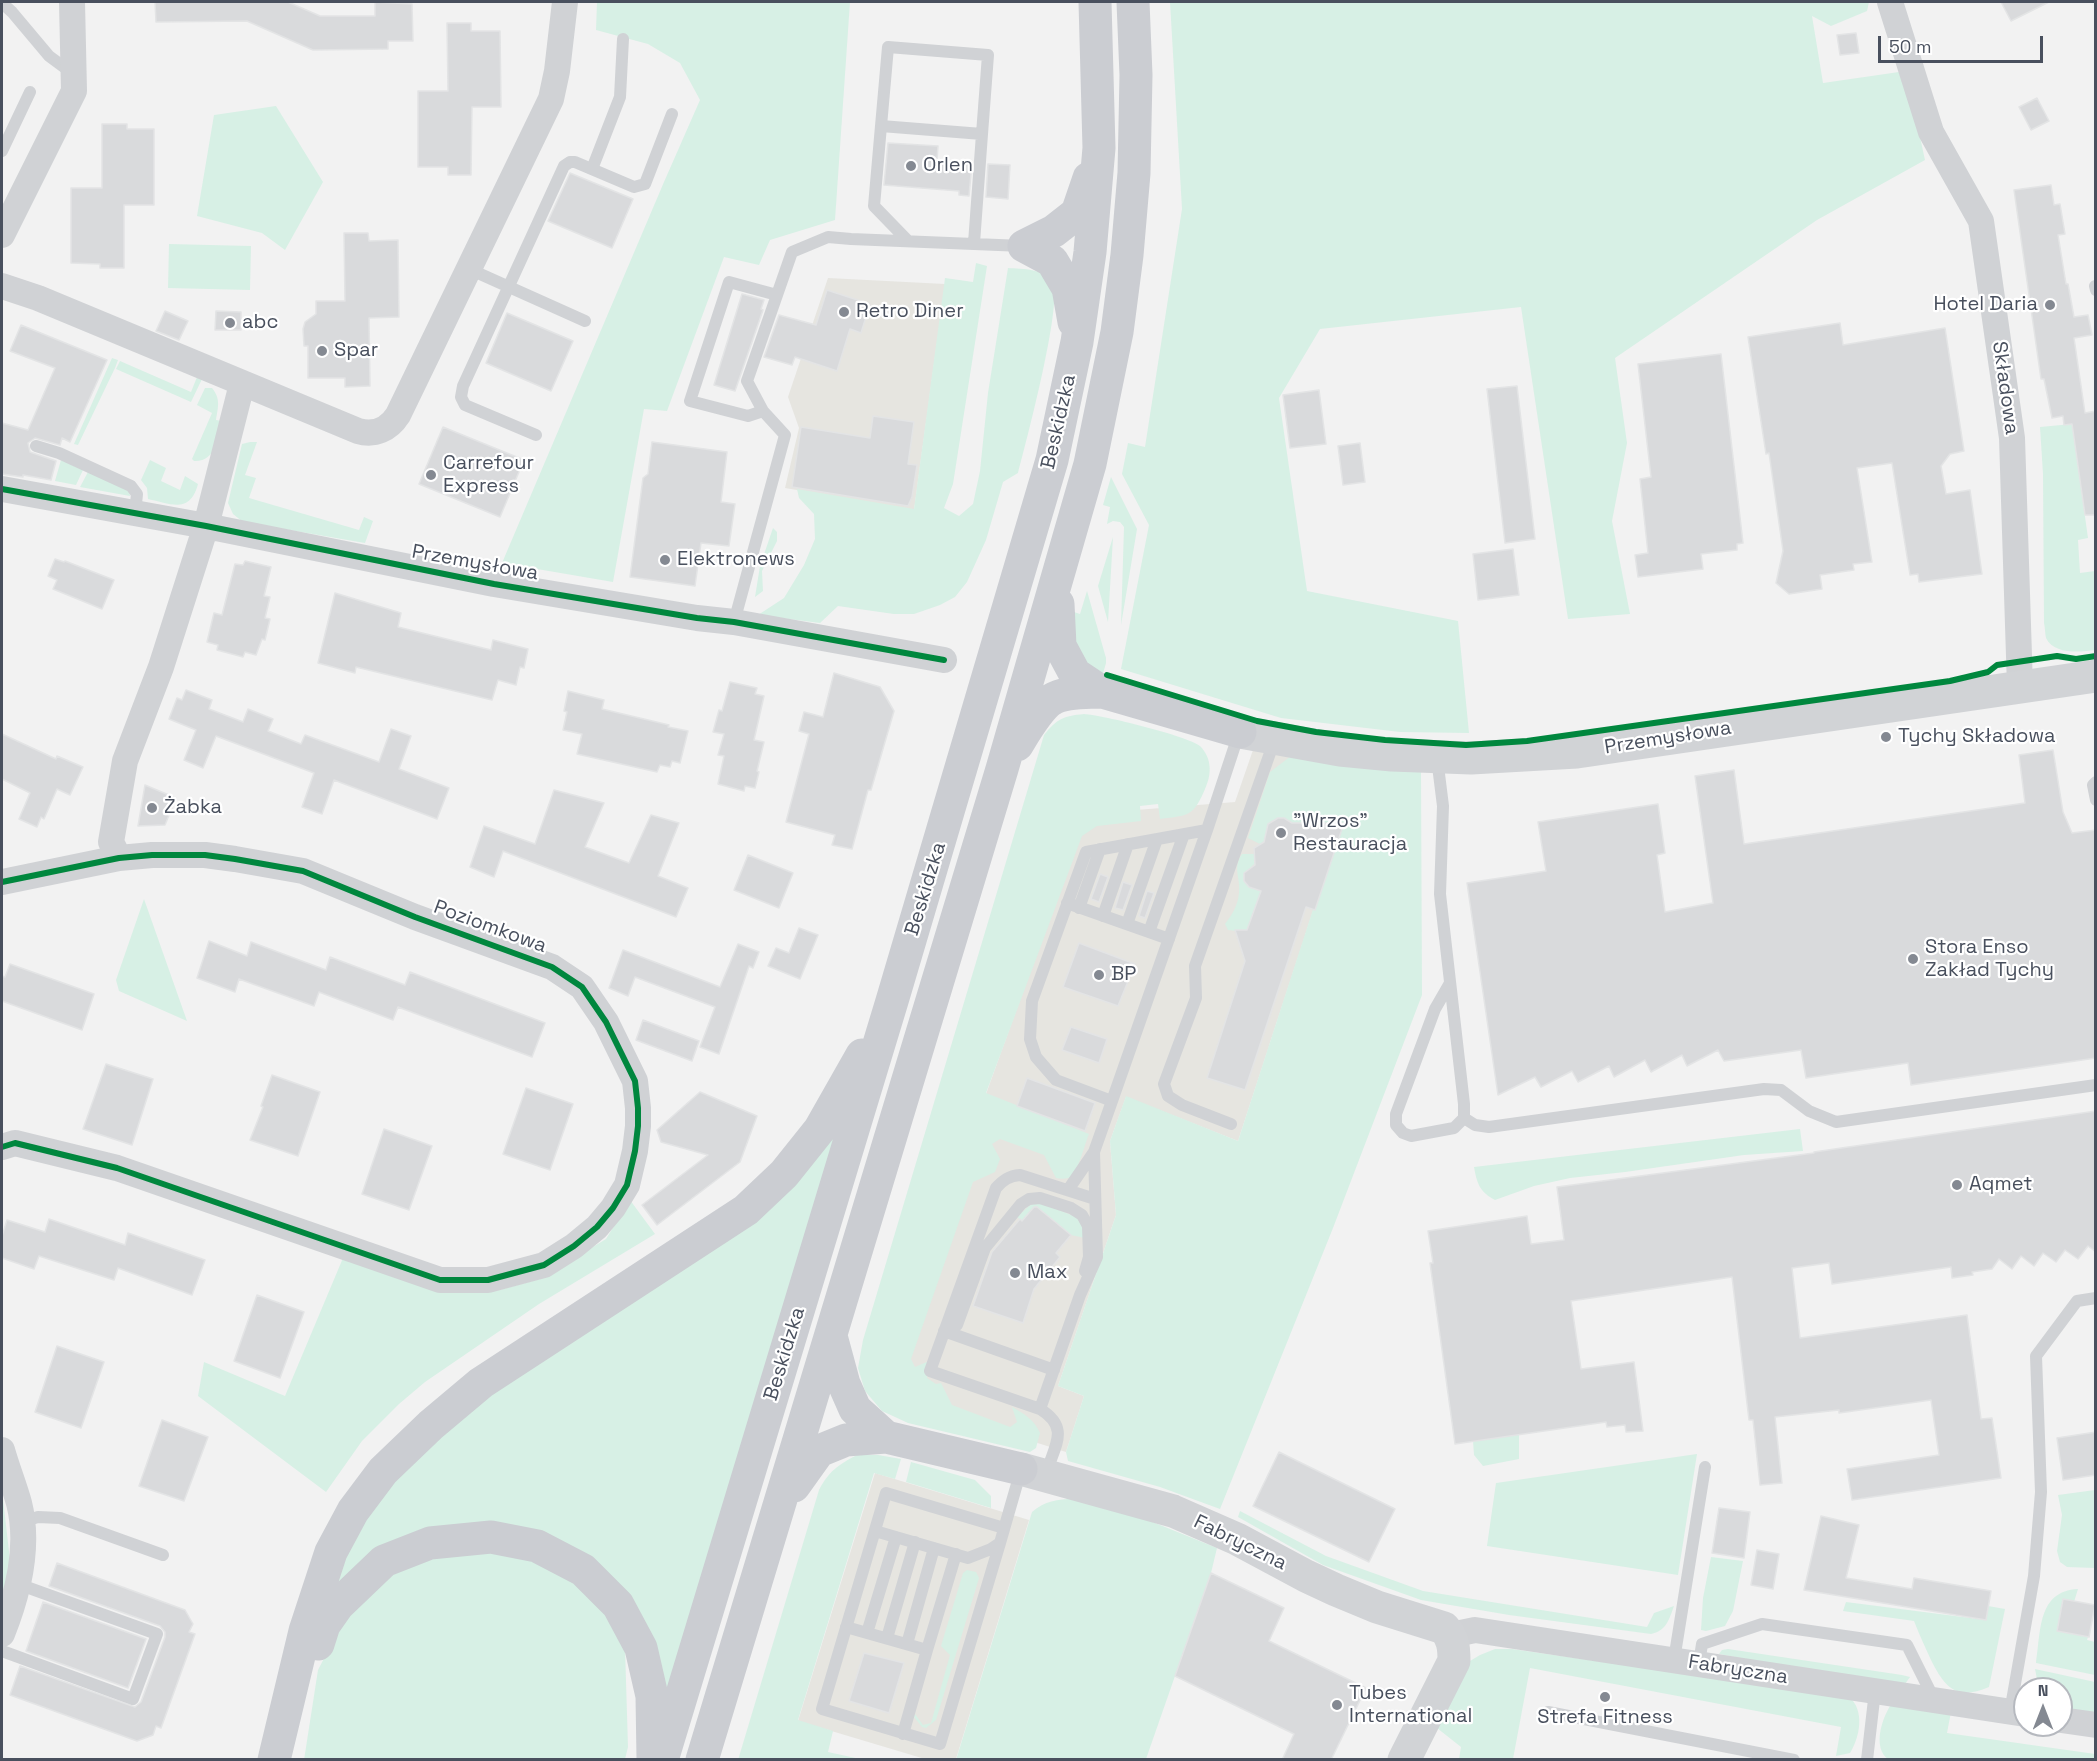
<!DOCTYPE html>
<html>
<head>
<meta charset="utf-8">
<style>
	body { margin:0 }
	#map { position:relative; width:2097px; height:1761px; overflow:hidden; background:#f2f2f2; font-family:"Space Grotesk",sans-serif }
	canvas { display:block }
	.frame { position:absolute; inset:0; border:3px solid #49505e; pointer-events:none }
	.north { position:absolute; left:2013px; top:1677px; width:60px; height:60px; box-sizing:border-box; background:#fff; border:2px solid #b6b9bf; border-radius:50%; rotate:0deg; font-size:16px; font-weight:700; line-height:24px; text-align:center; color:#49505e }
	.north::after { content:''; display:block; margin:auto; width:21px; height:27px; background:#848992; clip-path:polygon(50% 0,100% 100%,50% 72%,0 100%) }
	.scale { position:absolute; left:1878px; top:36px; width:165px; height:27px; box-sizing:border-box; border:3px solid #49505e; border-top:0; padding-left:8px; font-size:18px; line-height:21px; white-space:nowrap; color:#49505e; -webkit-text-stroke:4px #fff; paint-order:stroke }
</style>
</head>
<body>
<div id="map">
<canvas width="2097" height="1761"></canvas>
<div class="frame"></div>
<div class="north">N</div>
<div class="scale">50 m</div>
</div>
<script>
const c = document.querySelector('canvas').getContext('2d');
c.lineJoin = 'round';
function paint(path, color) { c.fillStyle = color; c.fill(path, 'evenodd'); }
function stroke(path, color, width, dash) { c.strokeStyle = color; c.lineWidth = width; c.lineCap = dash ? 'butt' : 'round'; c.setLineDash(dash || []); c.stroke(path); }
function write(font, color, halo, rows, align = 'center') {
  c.font = font + ' "Space Grotesk",sans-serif'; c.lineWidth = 4.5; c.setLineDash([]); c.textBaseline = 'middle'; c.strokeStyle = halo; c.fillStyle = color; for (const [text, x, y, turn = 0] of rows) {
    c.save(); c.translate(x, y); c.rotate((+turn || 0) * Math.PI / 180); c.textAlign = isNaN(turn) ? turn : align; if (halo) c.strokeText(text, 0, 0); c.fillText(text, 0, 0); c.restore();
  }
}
const commercial = new Path2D(`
	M828,278l117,6 -31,226 -129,-22 14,-60 -11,-31z
	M1253,750l107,17 -122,374 -112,-44 -16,44 6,74 -58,171 26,10 -18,56 -145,-46 -22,-44 87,-268 101,-280 148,-12z
	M875,1473l154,47 -73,239h-31l-127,-38z`);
const green = new Path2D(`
	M597,2h253l-15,218 -65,20 -11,25 -35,-8 -57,154 -23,-2 -31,173 -111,-19 162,-381 36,-82 -20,-37 -32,-19 -52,-14z
	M1170,2h699l-2,9 -36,15 -19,-10 11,67 76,-11 21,65 5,23 -108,60 -202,138 12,85 -15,78 18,93 -62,5 -47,-312 -201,22 -41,69 28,193 151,30 11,112 -69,-1 -119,-14 -160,-49 28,-144 -27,-51 6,-31 17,4 37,-238z
	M276,106l47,76 -38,68 -23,-17 -65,-17 17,-101z
	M169,244l82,2 -1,44 -82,-2z
	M976,263l11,3 -34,218 -9,24 15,8 14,-12 7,-33 8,-78 20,-125c14,1 38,0 45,16 9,22 -27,159 -35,189l-15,9 -17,58 -19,42 -12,15 -15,8 -26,9h-20l-56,-8 -18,17 -62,-8 26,-17 20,-33 11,-26 -1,-25 -15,-16 -2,-9 117,20 31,-231 28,4z
	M112,358l6,2 -3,8 -37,77 -4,-1z
	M120,361l71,31 6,-15 5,2 -11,23 -75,-33z
	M205,388h7c9,11 6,19 4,32l6,1c-4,17 -6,41 -28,40l-2,-2 20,-46 -15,-8z
	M2072,424l16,114 -10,2 2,33 15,-2v79c-14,2 -41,5 -49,-12 -1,-4 -1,-11 -2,-15l-1,-149 -3,-47z
	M250,442h7l-12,33 11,3 -7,20 110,32 5,-13 9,4 -8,22 -122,-21 -10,-8 -5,-11 14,-59z
	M61,460l22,10 -7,15 -21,-4z
	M150,460l16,8 -5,13 19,9 5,-14 13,8c-8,30 -27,20 -50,15l-1,-11 -6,-8z
	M88,472l41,18 1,6 -50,-9z
	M1111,477l26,52 -16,96 3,-98 -4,-5 -7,-1 -6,3 3,-17 -7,-2z
	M773,528l4,4v9l-15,30 1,20 -8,6 5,-31z
	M1113,537l-5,85 -10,-36z
	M1087,591l19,67v5l-4,14 -19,-11 -7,-17 -2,-37 6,2z
	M1084,714c18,1 104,22 116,32 12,12 12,28 5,43 -12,28 -16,26 -45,30l-2,-15 -18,2 1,15 -44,5 -15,10 -96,257 103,41c-4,9 -11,38 -18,43 -4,2 -10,2 -15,1l-12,-23 -44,-16 -8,5 8,15 -5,13 -22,10 -62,177 4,8 14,-6 -2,17 9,6 5,-1 11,22 58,22 7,-5 -5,-15c12,7 22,12 28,26l-4,15 -6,4 -122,-29 -26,-12 -17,-20 -7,-23 5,-28 181,-605c13,-16 19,-19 40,-21z
	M1291,756l130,16 1,223 -89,233 -113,281 -60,-22 -92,-26 -2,-9 18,-56 -26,-10 58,-171 -6,-74 16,-45 112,45 103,-318 -47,1 -6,-4 -10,-2 -10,6 -4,22 -16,-8 22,-66z
	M1242,854h12l2,10h-2c-5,6 -12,8 -10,17l17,10 -15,41 -18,-2 -3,-6c7,-9 13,-19 14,-31 2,-15 -7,-25 3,-39z
	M144,899l43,122 -68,-30 -3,-11z
	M1800,1129l3,22 -59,4 -119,17 -55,6 -36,8 -39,14c-15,-8 -18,-16 -21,-33z
	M838,1132l-169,562 -44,-93 -139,-72 -163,75 44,-98 81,-82z
	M630,1200l25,34 -116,70 -114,78 -26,22 -37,37 -36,51 -128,-96 6,-34 81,34 58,-138 152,33 45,-12 66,-40z
	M1038,1202l36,14 7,5 4,17 -14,-3 -35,-29 -14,15 -5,-4 13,-12z
	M1519,1433v26l-36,7 -9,-11 -1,-14z
	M1697,1454l-19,121 -191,-29 9,-63z
	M857,1455h21l23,4 -6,20 -21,-6 -76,247 35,11 -5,21 32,7 -122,1 81,-270c10,-19 19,-25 38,-35z
	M911,1462l64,18 16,16v12l-85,-26z
	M2,1490l9,79 -9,28z
	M2095,1490v78l-28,-1 -7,-5 -3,-11 5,-36 -4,-20z
	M1074,1499l54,13 89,36 -6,25 -65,186 -190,1 76,-248c13,-11 25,-13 42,-13z
	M1240,1511l86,45 97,35 224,36 7,-14 20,-7c-5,14 -8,25 -23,28l-142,-19 -88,-15 -98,-35 -85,-48z
	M439,1550l90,5 53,32 29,31 14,30 3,99 -3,12 -321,1 14,-90 35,-68 32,-32z
	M1711,1557l32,4 -10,50 -8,15 -19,5 -5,-1 2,-32z
	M967,1570l9,2 3,6 -43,142 -10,8 -4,-1 -8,-10 1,-3 8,11 8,-2 19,-68 -9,-9 22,-73z
	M2078,1589l-4,13 -11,-2 -6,31 31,6 -1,3 8,2v33l-59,-12c5,-31 1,-72 42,-74z
	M1846,1602l140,18 2,-14 17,3 -16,78c-32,14 -44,1 -58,-27 -6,-13 -12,-26 -17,-39l-71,-10z
	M1495,1649h17l337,48c16,13 11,40 1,56l-14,3 5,-29 -311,-59 -17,91h-54l2,-12 -24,-19 33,-67 10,-6z
	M1728,1649l174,26 8,2 -5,7 -110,-16 -76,-14 3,-4z
	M2035,1669l60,13v32l-34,-5v-20h-22z
	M1897,1705l54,7 -4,21 148,21v5h-207c-15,-11 -7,-38 2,-53z`);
const building = new Path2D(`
	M155,2h133l32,14h55v-14l37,2 1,37h-25v8l-75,1 -66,-29 -91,1z
	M2001,2h48l-38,19z
	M447,23h24v8h29l1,76h-29l-1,68h-23v-8h-30v-76h30z
	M1856,33l3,20 -19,2 -3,-20z
	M2037,98l12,23 -18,9 -12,-23z
	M102,124h25v5h27v76h-30v63h-24v-4l-29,-1v-75h31z
	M888,143l50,3 -1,14 35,3 -3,33 -10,-1v-4l-75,-6z
	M988,164l22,1 -2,34 -22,-2z
	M570,173l63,26 -21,49 -64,-27z
	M2051,185l3,20 6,-1 5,30 -7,1 8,49h2l6,33 14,-2 4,20 -18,3 11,75 11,-2v104h-11l-13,-91 -8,1 -1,-9 -11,2 -8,-39h-3l-27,-189z
	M344,233h24l1,8 29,-1 1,77 -30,1 1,68 -25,1v-9h-37v-32h-4l-1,-17 2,-7 11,-8v-13h29z
	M827,290l43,14 -9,29 -11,-4 -13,42 -42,-14 -3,8 -28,-8 15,-42 37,10z
	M742,294l22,6 -3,9 2,1 -28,81 -21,-6z
	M165,311l23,10 -9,19 -23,-9z
	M216,311l25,1v18h-26z
	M507,313l66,28 -22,50 -65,-28z
	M1840,323l3,22 102,-17 19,123 -14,3 -9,12 5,28 24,-4 12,84 -63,8 -1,-8 -8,1 -18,-112 -35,5 15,94 -19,2 1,6 -34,5 2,14 -33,5 -13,-11 7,-32 -14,-98 -3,1 -18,-117z
	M21,325l86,35 -37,82 -8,-4 -2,7 -25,-7 -7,5 2,9 26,9 -5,19 -28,-5v2l-21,-3v-51l26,7 27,-62 -45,-17z
	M1721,354l22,189 -6,1v6l-36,4 2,15 -65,8 -3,-22 13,-2 -8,-74 11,-2 -13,-113z
	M1517,386l18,153 -30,4 -18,-154z
	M1319,390l7,54 -36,4 -7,-53z
	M873,416l41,6 -6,42 9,1 -5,32 -4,9 -116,-19 9,-60 69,11z
	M443,427l81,33 -24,57 -81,-33z
	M652,442l75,10 -6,50 14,2 -6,42 -28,-3 -6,43 -65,-9 13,-99 5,-4z
	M1360,443l5,39 -22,3 -5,-39z
	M1513,549l6,46 -41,5 -5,-46z
	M55,559l9,3 1,-1 49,19 -12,29 -49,-20 4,-9 -9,-4z
	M245,561l26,6 -7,29 6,1 -5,21 5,1 -5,21 -3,-1 -6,16 -11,-3 -2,5 -26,-7 1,-5 -11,-3 7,-29 8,2 13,-51 8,1z
	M335,593l66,20 -3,14 93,23 2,-10 35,9 -4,19 -4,-1 -4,18 -18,-5 -6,20 -136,-33 -1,6 -37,-10z
	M834,673l46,14 14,24 -23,79h-3l-16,59 -20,-4 3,-10 -49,-13 23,-88 -10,-3 5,-19 19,5z
	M730,682l27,6 -2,6 9,2 -10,44 10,2 -7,29 2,1 -4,16 -10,-2 -1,5 -26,-7 6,-28 -6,-1 6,-21 -11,-2 6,-22 3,1z
	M186,690l26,10 -3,9 34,13 5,-13 25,10 -5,12 33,13 4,-9 74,27 12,-33 20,7 -12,33 50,19 -12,31 -103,-39 -12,34 -20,-7 12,-34 -98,-37 -13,32 -19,-8 12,-30 -27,-11 8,-21 5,2z
	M568,691l36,9 -2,9 67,16 -1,2 20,4 -8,32 -8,-2 -2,6 -10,-2 -3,7 -80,-18 5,-20 -19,-4 4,-18 -3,-1z
	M2,734l54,25 1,-3 26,11 -13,28 -13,-6 -13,30 -3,-2 -4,10 -18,-8 11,-26 -28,-14z
	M2053,750l10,62 9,21 24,-3v228l-185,27 -3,-22 -102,15 -5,-28 -77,11 -6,-11 -31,16 -5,-11 -31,17 -6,-12 -31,17 -5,-11 -31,16 -6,-11 -31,16 -6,-10 -37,18 -31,-212 79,-12 -8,-49 120,-18 7,49 -8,2 8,57 48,-9 -18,-127 39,-6 10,74 281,-41 -6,-48z
	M145,785l31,13 -11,27 -27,1z
	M554,790l50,13 -19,44 44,16 22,-48 28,8 -21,53 30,12 -12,29 -173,-66 -9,26 -24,-10 14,-41 51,18z
	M1278,818h6l8,5h52l-29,87 -9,-3 -61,183 -38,-12 38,-117 -10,-31h12l14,-39 -12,-4 -5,-6v-8l11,-8 -1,-17 10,-6 4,-18z
	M748,855l45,18 -14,35 -45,-18z
	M1100,874l8,3 -9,25 -8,-3z
	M1123,882l9,3 -9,25 -8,-2z
	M1147,891l7,2 -9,25 -6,-2z
	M799,928l19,7 -18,44 -32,-13 8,-18 13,5z
	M209,941l38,15 4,-14 75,28 4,-13 75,28 5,-13 135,51 -13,34 -134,-50 -5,13 -74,-28 -5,14 -75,-27 -4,13 -38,-14z
	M1079,943l56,21 -17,42 -55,-19z
	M738,944l21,8 -6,16 -4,-2 -30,88 -19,-7 15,-40 -80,-30 -7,19 -19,-8 14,-38 97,37z
	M10,964l84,30 -12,36 -80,-29v-25l3,1z
	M643,1020l56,21 -7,20 -56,-21z
	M1071,1027l36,12 -8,24 -37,-13z
	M106,1064l47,15 -21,66 -49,-16z
	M272,1075l48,17 -22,64 -48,-16 13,-33 -2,-1z
	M1027,1078l68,25 -10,28 -68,-25z
	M526,1088l47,16 -23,66 -47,-16z
	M700,1092l57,24 -17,46 -83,63 -15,-20 66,-50 -47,-13 -4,-12z
	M2096,1111v141l-8,-6 -10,13 -13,-9 -9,12 -13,-9 -9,13 -13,-10 -9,13 -13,-10 -7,10 -20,3 1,3 -21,3 -1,-11 -119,17 -3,-21 -37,5 8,70 167,-23 14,104 11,-1 9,60 -149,22 -5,-31 92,-14 -8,-55 -92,13v-3l-64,7 7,66 -22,2 -7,-65h-4l-17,-143 -161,24 10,68 53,-7 9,69 -17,1 -1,-7 -18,2 -1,-5 -151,22 -25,-181h3l-5,-32 99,-15 4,28 33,-4 -7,-53 257,-34v-1z
	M384,1129l48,17 -23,64 -47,-16z
	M1034,1207h3l34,28 -15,18 4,4 -26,32 -11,34 -50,-17 19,-54 28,-33 2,2z
	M49,1219l76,26 3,-12 77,27 -13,35 -74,-27 -4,12 -75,-24 -5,13 -32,-11v-22l5,-16 38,12z
	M257,1295l47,17 -24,66 -46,-17z
	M57,1346l47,16 -23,66 -46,-16z
	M162,1420l46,17 -24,64 -45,-15z
	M2096,1432v43l-33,5 -6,-42z
	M1279,1452l116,57 -26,53 -116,-56z
	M1719,1508l31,4 -6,46 -32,-5z
	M1821,1516l38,9 -13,53 66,11 2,-11 77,13 -5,29 -182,-30z
	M1757,1550l22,4 -6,35 -22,-4z
	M57,1563l128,47 8,14 -4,8 6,2 -34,94 -5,-2 -3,9 -16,6 -127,-46 10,-29 115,41 6,-5 24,-65v-5l-5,-6 -111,-40z
	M1211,1573l73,35 -15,33 97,47 -35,72h-49l12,-26 -119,-58z
	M2063,1599l32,6 -6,32 -32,-6z
	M43,1602l103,37 -18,49 -102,-37z
	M864,1653l40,10 -15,50 -40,-12z`);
const lane = new Path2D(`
	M2,3l10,9 37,44 23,17
	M881,126l7,-79 100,8 -6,79
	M2,151l28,-59
	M592,169l28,-72 3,-58
	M908,241l-34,-35 7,-80 101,8 -8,109
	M469,269l116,52
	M2095,286l1,4
	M763,411l-15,5 -58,-15 39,-119 48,13
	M536,435l-71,-30 -4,-8 2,-11 101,-220 6,-4h5l59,25 11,-3 27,-70
	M36,446l23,7 72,33 6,8 -2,19
	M734,622l51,-187 -22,-24 -16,-30 45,-129 36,-15 23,2 172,7
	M1437,758l6,48 -3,88 24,210v14l-10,10 -43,8 -8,-3 -7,-8v-11l39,-105 15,-26
	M2096,782l-3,3 3,15
	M1207,830l-95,271 -56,-21 -20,-23 -6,-18 2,-38 54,-149 121,-22 32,-97
	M1067,903l102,36
	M1079,908l21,-59
	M1103,916l25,-72
	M1127,924l30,-85
	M1149,932l35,-98
	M1464,1118l11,7 14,2 275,-38 17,1 28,21 27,11 260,-37
	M1231,1124l-49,-19 -14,-9 -4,-12 32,-86 -1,-32 75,-213 2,-13
	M1094,1152l3,105 -17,38 -40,114 -110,-38 66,-183c7,-8 13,-12 24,-13l75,24
	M1068,1190l26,-38 18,-51
	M944,1331l13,-6 28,-77 36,-44 8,-5 11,-1 31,10 11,7 6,11 1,31 -4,14
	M944,1331l110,39
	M1040,1409c31,19 14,37 6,65
	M21,1522l17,-5 22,1 103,37
	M1004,1528l-118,-35 -64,216 118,35 60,-201 21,-73
	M875,1531l93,27 23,-9 9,-6
	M846,1627l81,23 -24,84
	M867,1633l29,-96
	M887,1638l28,-96
	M907,1644l27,-96
	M927,1650l29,-96
	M2,1651l131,48 24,-65 -139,-50
	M1674,1660l31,-193
	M1699,1664l3,-20 60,-20 145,21 27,54
	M1548,1712l246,48
	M2010,1712l24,-136 7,-84 -5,-136 41,-55 19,-3
	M1867,1760l8,-69`);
const street = new Path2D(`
	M1890,2l41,130 50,89 31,217 8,249
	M2,235l72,-144 -2,-89
	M2,286l36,12 320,133c17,5 31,-2 40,-16l153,-316 6,-28 8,-69
	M2,489l204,37 288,58 203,34 37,4 210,38
	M119,858l-8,-16 14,-81 36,-94 45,-141 36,-142
	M2,882l117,-24 33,-3h53l30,4 68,12 112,46 137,50 30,20 24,35 29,59 3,27v18l-3,25 -8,34 -14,23 -16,19 -23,19 -30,19 -56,15h-48l-323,-112 -102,-25 -13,4
	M2,1450c5,18 12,35 17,53 11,43 -1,91 -17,131
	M1451,1635l24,-5 550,84
	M2061,1720l35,5`);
const secondary = new Path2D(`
	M1240,732l100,18 52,5 79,3 106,-6 519,-76
	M1021,1469l152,42 64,28 69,37 30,14 41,17 67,21c9,10 10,19 10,33l-50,99`);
const primary = new Path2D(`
	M1024,246l30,-15 23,-18 12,-35
	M1024,246l28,15 16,27 6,34
	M1058,604l2,42 15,28 27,18 138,40
	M1017,745c8,-13 21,-36 34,-45 14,-9 36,-7 51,-8
	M831,1336l13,48 11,25 31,28
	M794,1486l25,-35 27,-11 40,-3 135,32
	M318,1644l6,-19 14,-20 46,-44 46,-18 61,-6 46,9 46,24 35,35 23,43 11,48 1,63
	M274,1760l31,-129 26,-79 22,-41 30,-40 48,-46 50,-42 265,-173 38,-36 36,-45 42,-74
	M662,1760l230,-759 160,-541 25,-118 13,-90 9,-104 -4,-146
	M702,1760l300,-991 88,-305 27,-132 10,-77 7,-82 2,-98 -3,-73`);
const cycleway = new Path2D(`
	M2,489l204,37 288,58 203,34 37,4 210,38
	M1107,675l150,46 59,11 69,8 81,5 61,-4 423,-60 38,-9 9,-7 60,-9 19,3 20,-3
	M2,882l117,-24 33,-3h53l30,4 68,12 112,46 137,50 30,20 24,35 29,59 3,27v18l-3,25 -8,34 -14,23 -16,19 -23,19 -30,19 -56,15h-48l-323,-112 -102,-25 -13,4`);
const markers = [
	[911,166,6,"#848992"],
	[2050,305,6,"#848992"],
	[844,312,6,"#848992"],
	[230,323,6,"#848992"],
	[322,351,6,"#848992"],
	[431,475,6,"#848992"],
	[665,560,6,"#848992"],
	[1886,737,6,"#848992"],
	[152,808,6,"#848992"],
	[1281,833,6,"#848992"],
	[1913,959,6,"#848992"],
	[1099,975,6,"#848992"],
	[1957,1185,6,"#848992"],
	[1015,1273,6,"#848992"],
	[1605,1697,6,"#848992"],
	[1337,1705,6,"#848992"]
];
const poiNames = [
	["Orlen",923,166],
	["Hotel Daria",2038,305,"right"],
	["Retro Diner",856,312],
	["abc",242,323],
	["Spar",334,351],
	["Carrefour",443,464],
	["Express",443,487],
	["Elektronews",677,560],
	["Tychy Składowa",1898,737],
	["Żabka",164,808],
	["\"Wrzos\"",1293,822],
	["Restauracja",1293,845],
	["Stora Enso",1925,948],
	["Zakład Tychy",1925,971],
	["BP",1111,975],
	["Aqmet",1969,1185],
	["Max",1027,1273],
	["Tubes",1349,1694],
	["International",1349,1717],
	["Strefa Fitness",1605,1718,"center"]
];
const streetNames = [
	["Składowa",2005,388,82],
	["Beskidzka",1059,422,-77],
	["Przemysłowa",475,563,10],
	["Przemysłowa",1668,738,-9],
	["Beskidzka",926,889,-73],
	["Poziomkowa",490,927,20],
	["Beskidzka",785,1354,-73],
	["Fabryczna",1240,1543,26],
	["Fabryczna",1738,1670,9]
];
paint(commercial, '#e6e5e0');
paint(green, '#d7f0e5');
paint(building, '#d9dadc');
stroke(building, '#e3e4e5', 1.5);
stroke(lane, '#d0d2d5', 12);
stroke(street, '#d0d2d5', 26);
stroke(secondary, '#d1d3d6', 33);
stroke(primary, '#cbcdd2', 33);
stroke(cycleway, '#00873e', 6);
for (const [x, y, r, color] of markers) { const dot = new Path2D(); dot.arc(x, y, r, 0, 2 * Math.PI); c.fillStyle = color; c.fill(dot); stroke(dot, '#fff', 2); }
write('20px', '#49505e', '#fff', poiNames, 'left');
write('20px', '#49505e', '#fff', streetNames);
</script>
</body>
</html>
